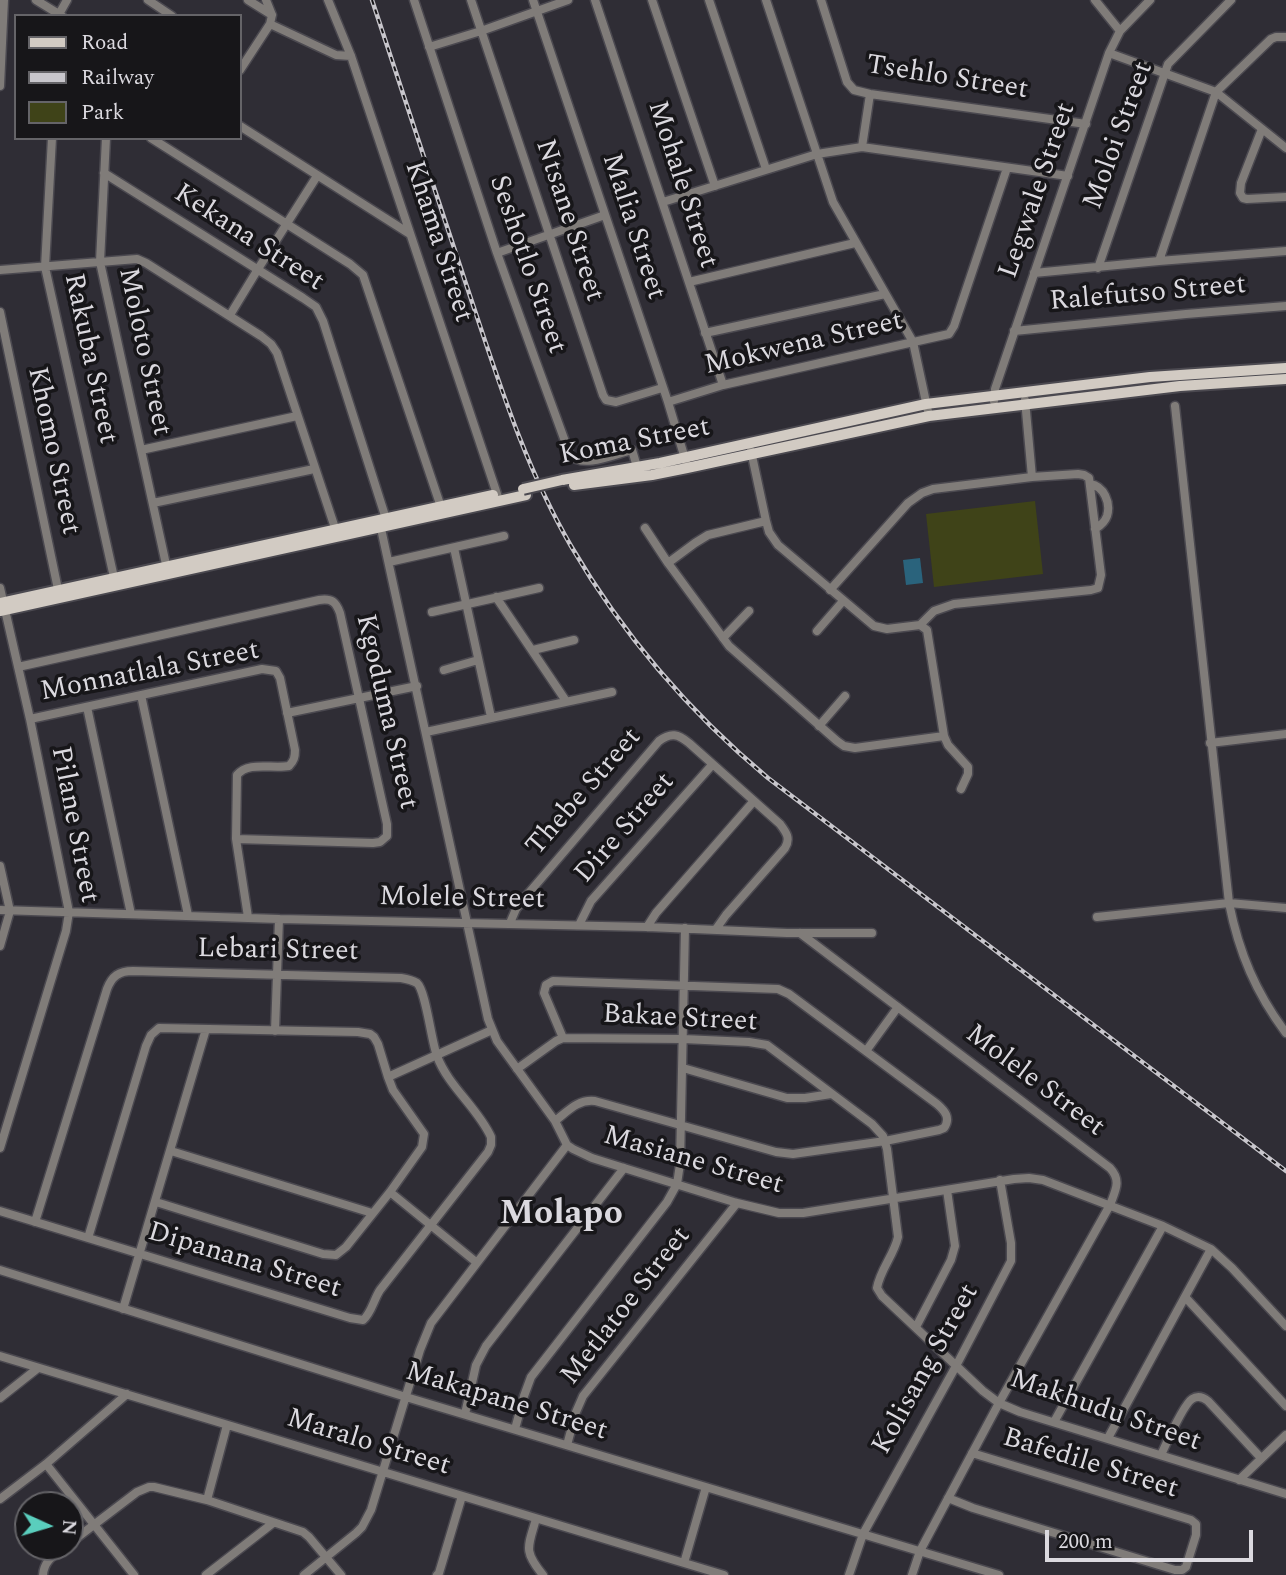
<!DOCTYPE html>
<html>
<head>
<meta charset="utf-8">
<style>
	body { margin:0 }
	#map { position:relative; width:1286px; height:1575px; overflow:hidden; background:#2f2d35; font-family:Spectral,serif }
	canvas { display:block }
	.legend { position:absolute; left:14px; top:14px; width:228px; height:126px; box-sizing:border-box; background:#171619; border:2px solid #656468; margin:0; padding:9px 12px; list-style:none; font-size:21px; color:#dbd9df }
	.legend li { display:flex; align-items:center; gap:14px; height:35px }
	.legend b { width:35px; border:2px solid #656468 }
	.north { position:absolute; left:14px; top:1491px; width:70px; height:70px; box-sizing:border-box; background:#171619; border:2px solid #656468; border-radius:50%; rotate:94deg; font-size:19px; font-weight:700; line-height:28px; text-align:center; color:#dbd9df }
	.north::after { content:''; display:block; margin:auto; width:24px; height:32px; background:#5acebd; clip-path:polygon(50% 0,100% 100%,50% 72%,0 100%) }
	.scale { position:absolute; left:1045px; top:1530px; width:208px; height:32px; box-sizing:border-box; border:4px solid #dbd9df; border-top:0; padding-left:9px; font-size:21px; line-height:24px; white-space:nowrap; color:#dbd9df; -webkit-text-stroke:5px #171619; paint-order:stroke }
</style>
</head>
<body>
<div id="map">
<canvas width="1286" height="1575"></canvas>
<ul class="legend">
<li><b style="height:9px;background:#d2cbc3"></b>Road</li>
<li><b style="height:9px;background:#c8c6cc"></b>Railway</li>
<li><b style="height:19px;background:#3f4318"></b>Park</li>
</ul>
<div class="north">N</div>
<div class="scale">200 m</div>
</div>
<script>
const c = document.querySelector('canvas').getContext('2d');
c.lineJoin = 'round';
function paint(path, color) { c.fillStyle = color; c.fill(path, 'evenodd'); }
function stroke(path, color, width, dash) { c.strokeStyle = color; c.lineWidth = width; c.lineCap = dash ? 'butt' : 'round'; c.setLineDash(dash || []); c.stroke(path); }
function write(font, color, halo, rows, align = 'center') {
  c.font = font + ' Spectral,serif'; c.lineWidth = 7; c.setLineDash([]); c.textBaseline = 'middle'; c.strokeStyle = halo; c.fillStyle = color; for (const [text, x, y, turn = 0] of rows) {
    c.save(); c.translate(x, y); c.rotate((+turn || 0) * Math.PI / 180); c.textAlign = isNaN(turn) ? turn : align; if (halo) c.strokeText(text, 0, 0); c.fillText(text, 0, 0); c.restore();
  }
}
const green = new Path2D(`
	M1035,501l8,73 -109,13 -8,-73z`);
const water = new Path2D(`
	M920,558l3,25 -17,2 -3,-25z`);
const minor = new Path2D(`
	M36,0l26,16
	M148,0l24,16
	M248,0l24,15
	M328,0l23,56 148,444
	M414,0l83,253 38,106 35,96c13,14 45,-1 62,-5l6,20
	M471,0l132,395 3,5 10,2 46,-14
	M533,0l135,402 18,60
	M595,0l128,385
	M652,0l63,186
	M709,0l57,169
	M766,0l67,202 80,140 16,74
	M821,0l26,82 7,8 16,4 216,30
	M1095,0l25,31
	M58,16l9,-16
	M270,24l66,31 15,1
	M429,47l52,-16 87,-31
	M1109,53l107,39 70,56
	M240,70l30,-46 2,-9 -6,-15
	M0,86l4,-86
	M240,126l170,108
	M1262,129l-21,54 -1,10 3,5 4,1 39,-2
	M52,138l-7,129 70,315
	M106,138l-6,124 67,307
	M151,138l199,126 13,11 79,235
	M862,147l8,-53
	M104,173l199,125 13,9 7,14 64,201
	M663,202l154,-48 45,-7 206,29
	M497,253l108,-38
	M1159,261l57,-169 55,-53 5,-2h10
	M1098,268l70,-204 63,-64
	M0,270l137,-11 9,4 115,73 10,8 6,9 60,181
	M1034,273l125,-12 127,-10
	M689,282l166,-39
	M0,312l59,282
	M230,315l28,-46 59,-93
	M1014,331l172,-17 100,-8
	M705,333l180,-39
	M1025,400l7,77
	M994,401l1,-12 114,-336 11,-22 30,-31
	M668,402l55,-17 226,-51 5,-8 53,-158
	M1175,406l54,497c10,50 27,90 57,130
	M141,450l156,-34
	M751,451l15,70 3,11 9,13 96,81 13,3 33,-4 7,5 17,106 4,9 20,22v7l-7,15
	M1090,484c14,2 21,19 17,32 -2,6 -7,10 -12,13
	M153,503l161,-34
	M380,524l108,495 9,22 58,80 12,24 6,4 19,9 32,10 113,35 42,10h24l211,-34 15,-1 14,2 120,46 48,23 21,19 54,58
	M645,528l23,35 61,83 108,95 7,5 11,2 89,-12
	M454,548l37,169
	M389,562l115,-26
	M668,563l27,-20 13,-8 58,-14
	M0,588l30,131 39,193 -3,19 -66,217
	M830,590l78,-87 14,-10 11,-4 99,-12 46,-3 6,1 5,3 12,97 -3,13 -7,2 -137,14 -20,7 -14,14
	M496,597l70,104
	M432,612l107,-24
	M817,631l26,-30
	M723,638l26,-27
	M533,650l41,-10
	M18,667l301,-67c13,-2 17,2 21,13l47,211v12l-7,6 -7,1 -137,-4
	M444,670l34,-10
	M141,695l47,220
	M87,707l44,207
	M287,713l130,-27
	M30,719l232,-50 14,2 4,7 15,72c0,7 -1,11 -6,16 -17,3 -41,-5 -52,9l-1,64 12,78
	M819,726l26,-30
	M426,732l186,-40
	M1210,743l76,-9
	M0,866l10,45 -10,35
	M0,910l279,9 368,8 140,6h85
	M1097,917l132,-14 57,5
	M510,923l6,-14 11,-14 132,-154c12,-9 19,-7 30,2l91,81c6,8 11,14 5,24l-59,67 -10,14
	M579,925l12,-24 121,-136
	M647,927l9,-14 97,-111
	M800,933l310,235c12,13 5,23 0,37l-111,198 -79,148 -8,24
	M275,1031l4,-112
	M866,1051l32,-44
	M683,1068l104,30h18l26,-4
	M517,1069l39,-28 7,-3 120,1 66,3 18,3 105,79 11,12 4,13 11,88c-4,18 -18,33 -21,51l5,8 101,95 16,12 21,9 266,82
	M388,1077l104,-47
	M555,1121c13,-10 23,-22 40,-20l181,51 17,2 92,-13 54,-11 5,-2c7,-10 1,-17 -7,-24l-148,-110 -11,-5 -225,-8 -7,4 -2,8 19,45
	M171,1151l201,62
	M390,1192l86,70
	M0,1211l350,107 13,2c8,-6 11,-21 17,-30l108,-138 3,-7v-8c-13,-29 -43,-51 -54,-81 -6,-16 -11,-65 -20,-73 -5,-3 -10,-4 -16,-5l-268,-7c-14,0 -21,5 -26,18l-72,233
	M88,1238l58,-192 5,-11 8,-7 199,4 12,2 4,3 4,7 10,33 5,13 31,44 -2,13 -32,45 -44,55 -10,8 -13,-1 -167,-52
	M0,1270l406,127 593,178
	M1186,1298l100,108
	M123,1309l83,-280
	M916,1327l35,-67 4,-14 -8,-56
	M0,1356l724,219
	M0,1398l38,-30
	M465,1414l11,-49 10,-19 138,-178
	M1054,1422l109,-196
	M515,1429l9,-33 7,-19 136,-175 10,-18 3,-20 5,-236
	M1108,1438l103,-189
	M567,1445l9,-33 7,-16 154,-193
	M1161,1455c5,-11 22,-50 31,-56 6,-4 11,-2 16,2l53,57
	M46,1464l88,111
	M1239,1480l47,-45
	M948,1498l25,10 202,62h7l4,-3 10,-32v-11l-5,-4 -219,-67
	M0,1499l46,-35 81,-70
	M207,1500l20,-75
	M536,1519c-8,28 -13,32 7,56
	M70,1543l67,-51 12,-5h5l53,13 96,32 6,5 32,38
	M684,1563l22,-76
	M43,1575c1,-14 11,-20 21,-28
	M206,1575l67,-52
	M304,1575l52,-42 6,-6 9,-17 49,-160 11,-27 136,-178
	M437,1575l2,-2 23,-77
	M849,1575l14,-41 93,-168 55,-105v-18l-11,-63`);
const major = new Path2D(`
	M562,480l98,-17 266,-59 224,-27 136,-9
	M574,485l78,-10 35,-7 242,-52 251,-30 106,-7
	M0,603l493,-108
	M0,611l526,-116`);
const rail = new Path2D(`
	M372,0c33,99 65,198 98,296 29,86 55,171 101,250 52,89 118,166 197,232l518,393`);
const majorBridge = new Path2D(`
	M523,489l39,-9`);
const streetNames = [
	["Tsehlo Street",947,79,9],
	["Moloi Street",1120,136,-70],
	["Mohale Street",681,185,72],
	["Legwale Street",1039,191,-71],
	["Ntsane Street",568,221,72],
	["Malia Street",632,227,72],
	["Kekana Street",248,239,33],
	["Khama Street",437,242,72],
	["Seshotlo Street",526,265,71],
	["Ralefutso Street",1148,295,-5],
	["Mokwena Street",804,345,-13],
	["Moloto Street",143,352,78],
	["Rakuba Street",89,359,78],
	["Koma Street",635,443,-11],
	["Khomo Street",52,451,78],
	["Monnatlala Street",150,673,-11],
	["Kgoduma Street",385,712,77],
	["Thebe Street",585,793,-49],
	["Pilane Street",73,825,79],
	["Dire Street",626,829,-49],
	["Molele Street",462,900,1],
	["Lebari Street",278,952,1],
	["Bakae Street",680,1020,3],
	["Molele Street",1034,1082,37],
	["Masiane Street",693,1162,16],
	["Dipanana Street",244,1262,17],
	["Metlatoe Street",627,1307,-52],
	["Kolisang Street",927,1370,-61],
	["Makapane Street",506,1403,17],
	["Makhudu Street",1105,1412,19],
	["Maralo Street",368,1444,17],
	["Bafedile Street",1090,1465,17]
];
const districtNames = [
	["Molapo",561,1216]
];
paint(green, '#3f4318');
paint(water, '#2a637c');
stroke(minor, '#4b4950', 11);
stroke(major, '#4b4950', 14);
stroke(minor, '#807c79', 8);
stroke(major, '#d2cbc3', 10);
stroke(rail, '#c8c6cc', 4.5);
stroke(rail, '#171619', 2, [5]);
stroke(majorBridge, '#4b4950', 14, []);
stroke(majorBridge, '#d2cbc3', 10);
write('28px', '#dbd9df', '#171619', streetNames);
write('bold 35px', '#dbd9df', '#171619', districtNames);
</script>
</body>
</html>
